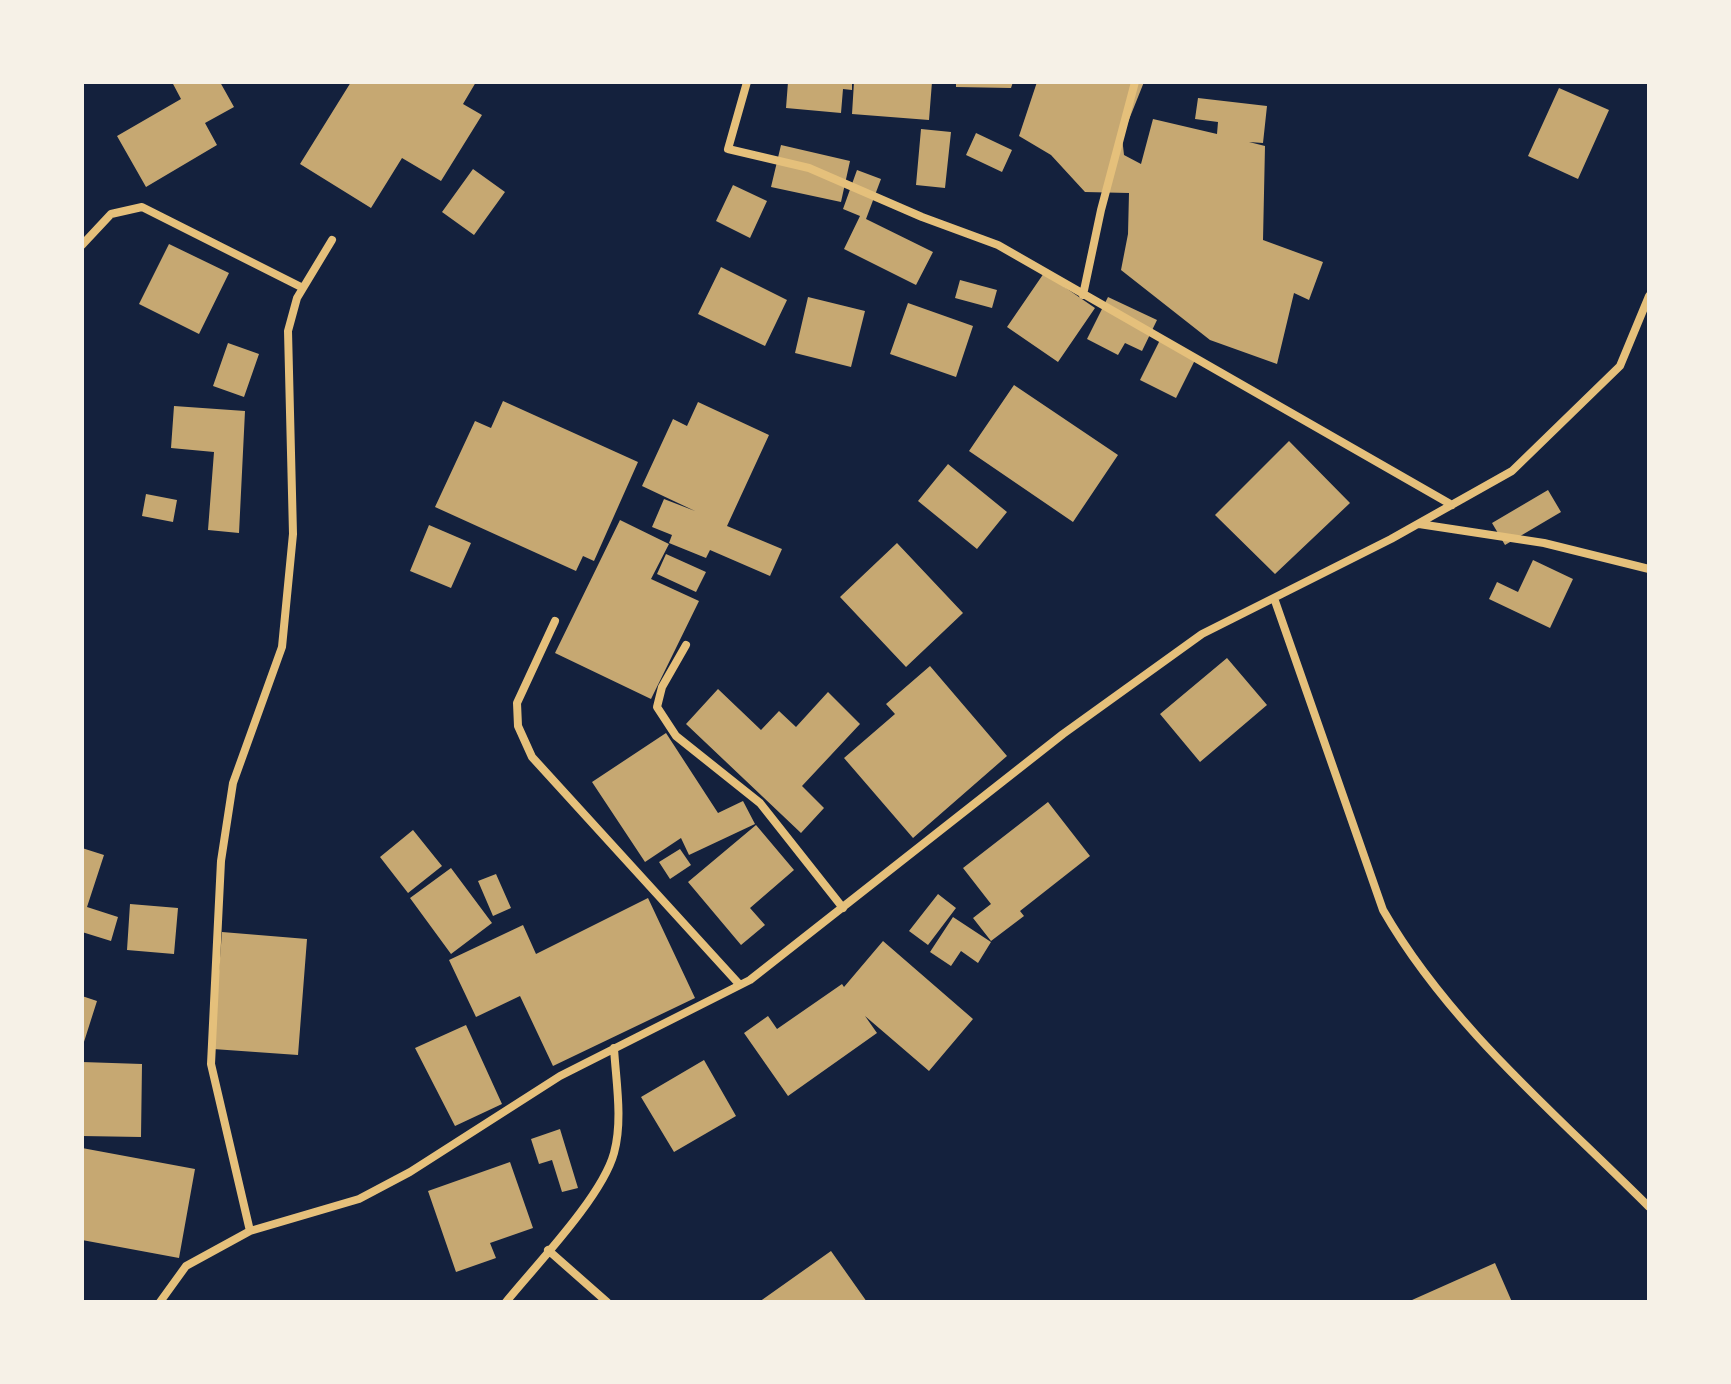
<!DOCTYPE html>
<html>
<head>
<meta charset="utf-8">
<style>
	body { margin:0 }
	#map { position:relative; width:1731px; height:1384px; overflow:hidden; background:#14213d; font-family:"Fira Sans Condensed",sans-serif }
	canvas { display:block }
	.frame { position:absolute; inset:0; border:84px solid #f6f1e7; pointer-events:none }
</style>
</head>
<body>
<div id="map">
<canvas width="1731" height="1384"></canvas>
<div class="frame"></div>
</div>
<script>
const c = document.querySelector('canvas').getContext('2d');
c.lineJoin = 'round';
function paint(path, color) { c.fillStyle = color; c.fill(path, 'evenodd'); }
function stroke(path, color, width, dash) { c.strokeStyle = color; c.lineWidth = width; c.lineCap = dash ? 'butt' : 'round'; c.setLineDash(dash || []); c.stroke(path); }
const building = new Path2D(`
	M172,82h48l14,25 -29,16 12,22 -71,42 -29,-51 64,-37z
	M351,82h125l-13,22 19,11 -41,66 -39,-23 -31,50 -71,-44z
	M788,82h64v8l-9,-1 -2,24 -55,-5z
	M854,82h78l-3,38 -77,-6z
	M956,82h57l-2,6 -55,-1z
	M1037,82h107l-22,55 2,18 17,9 12,-45 64,15 1,-12 -23,-3 3,-21 69,8 -4,37 -14,-1 16,4 -2,94 60,22 -14,38 -15,-7 -17,71 -67,-24 -89,-70 7,-36 1,-41 -44,-1 -34,-37 -32,-19z
	M1559,88l50,22 -31,69 -50,-23z
	M921,129l30,3 -6,56 -29,-3z
	M976,133l36,17 -10,22 -36,-17z
	M781,145l69,16 -9,41 -70,-15z
	M473,169l32,23 -31,43 -32,-23z
	M857,170l24,9 -15,40 67,33 -17,33 -72,-36 16,-33 -17,-7z
	M733,185l34,16 -17,37 -34,-17z
	M169,244l60,29 -30,61 -60,-30z
	M721,267l66,33 -22,46 -67,-32z
	M1044,273l51,35 -37,54 -51,-35z
	M960,280l37,10 -5,18 -37,-10z
	M808,297l57,14 -14,56 -56,-14z
	M1108,297l49,23 -15,31 -17,-8 -7,12 -31,-16z
	M908,303l65,23 -17,51 -66,-23z
	M1161,338l36,18 -21,42 -36,-18z
	M228,343l31,11 -15,43 -31,-11z
	M1014,385l104,70 -45,67 -104,-71z
	M503,401l135,61 -44,99 -11,-5 -7,15 -141,-64 40,-86 16,7z
	M698,402l71,33 -42,91 55,23 -12,27 -60,-26 -4,8 -37,-15 3,-8 -20,-8 12,-28 31,12 -53,-25 31,-67 14,7z
	M174,406l71,5 -6,122 -31,-3 6,-78 -43,-4z
	M1289,441l61,62 -75,71 -60,-59z
	M948,464l59,48 -30,37 -59,-48z
	M1548,490l13,22 -56,33 -13,-22z
	M146,494l31,6 -4,22 -31,-6z
	M620,520l49,24 -18,35 48,22 -48,98 -96,-46z
	M429,525l42,18 -20,45 -41,-17z
	M897,543l66,70 -57,54 -66,-70z
	M666,554l40,18 -10,20 -39,-18z
	M1533,560l40,19 -23,49 -61,-29 8,-17 21,10z
	M1227,658l40,47 -67,57 -40,-48z
	M930,666l77,90 -94,82 -69,-80 51,-44 -9,-10z
	M718,689l43,41 18,-19 17,16 32,-35 32,32 -58,62 22,22 -23,25 -115,-109z
	M666,733l52,80 25,-12 12,23 -66,31 -8,-17 -36,24 -53,-80z
	M1048,802l42,54 -70,55 4,5 -33,25 -18,-23 18,-14 -28,-36z
	M756,825l38,45 -44,38 15,17 -24,20 -53,-63z
	M413,830l29,36 -34,27 -28,-36z
	M82,848l22,7 -17,52 31,10 -7,24 -29,-9z
	M680,849l11,16 -21,14 -11,-17z
	M451,868l41,55 -41,31 -41,-56z
	M496,874l15,34 -18,8 -15,-35z
	M938,894l18,14 -28,37 -19,-14z
	M648,898l47,100 -142,68 -33,-70 -44,21 -27,-57 74,-35 13,29z
	M130,904l48,4 -4,46 -47,-4z
	M953,917l38,25 -13,21 -17,-12 -10,15 -21,-14z
	M222,932l85,7 -9,116 -85,-6z
	M883,941l90,78 -44,52 -64,-55 12,17 -89,63 -44,-63 24,-17 9,13 65,-45 2,3z
	M82,996l15,5 -14,44h-1z
	M466,1025l36,79 -47,22 -40,-78z
	M704,1060l32,56 -62,36 -33,-55z
	M82,1062l60,2 -1,73 -59,-1z
	M560,1129l18,59 -16,4 -10,-32 -13,4 -8,-25z
	M82,1148l113,21 -16,89 -97,-18z
	M510,1162l23,66 -43,15 6,15 -40,14 -28,-81z
	M831,1251l36,51h-108z
	M1495,1263l17,39h-99l-1,-2z`);
const minor = new Path2D(`
	M747,82l-19,67 81,19 113,49 76,28 454,260
	M82,245l29,-31 31,-7 161,81
	M1083,295l18,-85 34,-128
	M1419,524l125,19 105,26
	M1274,598l109,312c66,115 173,204 266,297
	M555,621l-38,82 1,23 14,31 207,227
	M686,645l-24,42 -5,20 19,29 84,67 83,105
	M250,1231l-39,-167 10,-203 12,-78 49,-136 11,-113 -5,-203 9,-33 35,-58
	M548,1250l59,52
	M160,1302l26,-36 64,-35 109,-32 51,-27 150,-96 190,-96 313,-246 139,-100 189,-95 121,-68 108,-105 29,-70
	M506,1302c30,-37 96,-105 108,-149 9,-33 2,-71 0,-105`);
paint(building, '#c6a872');
stroke(minor, '#e5c07b', 8);
</script>
</body>
</html>
